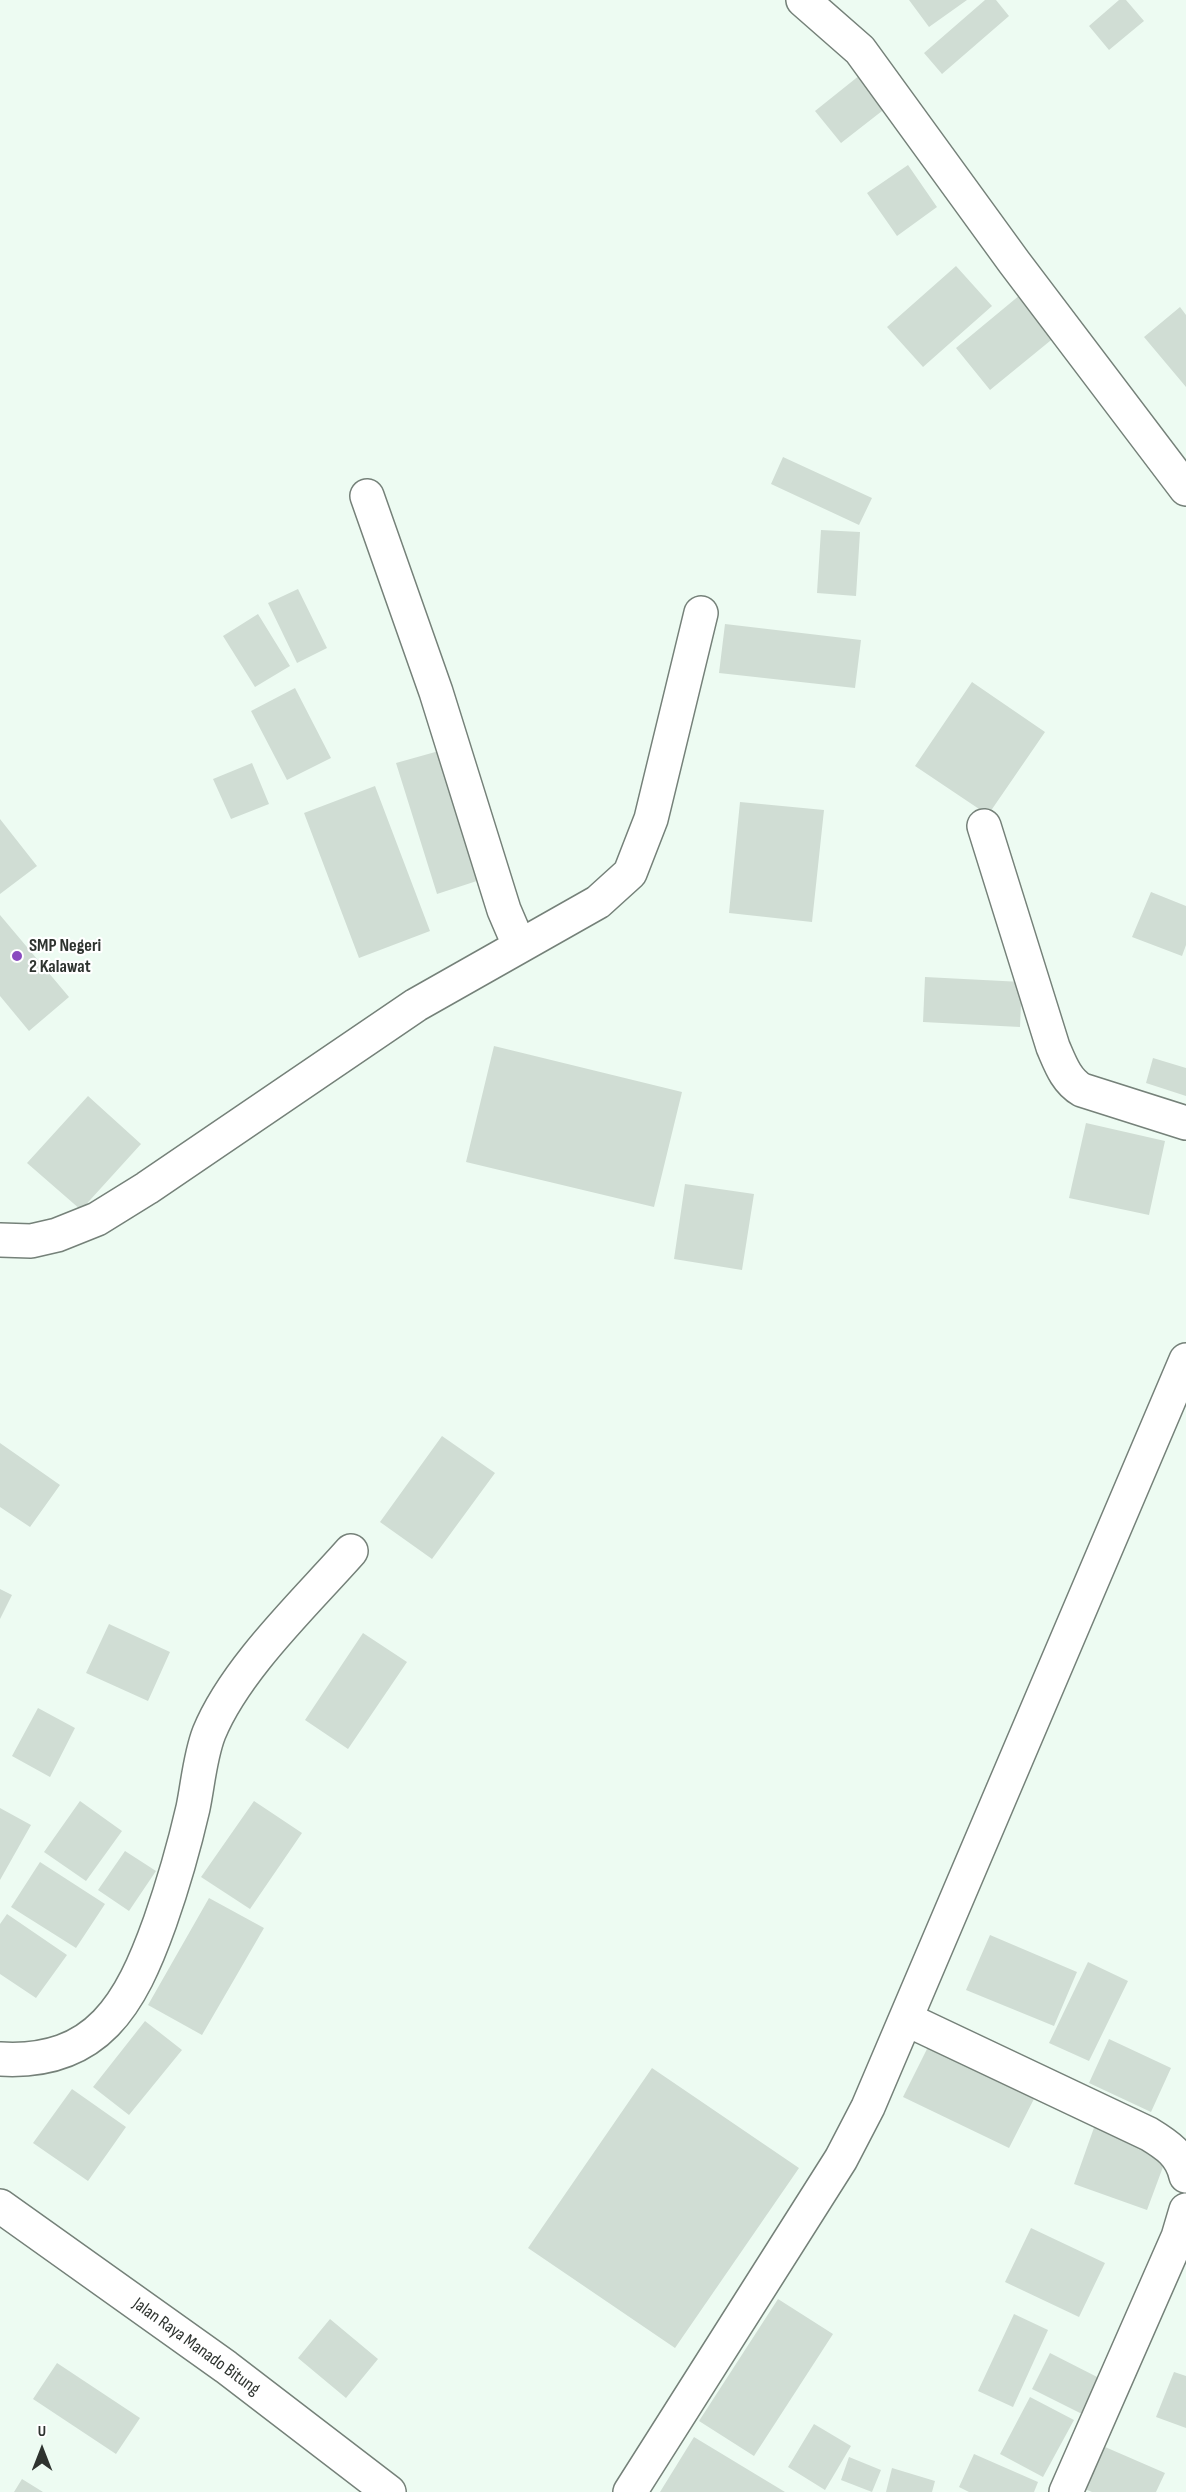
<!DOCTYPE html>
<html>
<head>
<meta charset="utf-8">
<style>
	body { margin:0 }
	#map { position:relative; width:1186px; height:2492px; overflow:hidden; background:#edfbf2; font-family:"Sofia Sans Condensed",sans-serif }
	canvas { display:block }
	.north { position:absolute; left:12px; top:2420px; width:60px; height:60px; -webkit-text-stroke:4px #fff; paint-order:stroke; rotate:0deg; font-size:16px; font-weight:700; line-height:24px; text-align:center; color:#2e332f }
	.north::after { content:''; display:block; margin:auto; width:21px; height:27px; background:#2e332f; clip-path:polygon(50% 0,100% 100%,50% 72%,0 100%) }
</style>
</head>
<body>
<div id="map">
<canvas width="1186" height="2492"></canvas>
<div class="north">U</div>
</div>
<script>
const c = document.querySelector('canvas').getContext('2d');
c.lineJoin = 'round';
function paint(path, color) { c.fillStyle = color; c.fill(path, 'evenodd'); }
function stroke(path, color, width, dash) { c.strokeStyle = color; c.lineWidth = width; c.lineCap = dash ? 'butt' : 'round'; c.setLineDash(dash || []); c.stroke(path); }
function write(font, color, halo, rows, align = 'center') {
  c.font = font + ' "Sofia Sans Condensed",sans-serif'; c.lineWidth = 4.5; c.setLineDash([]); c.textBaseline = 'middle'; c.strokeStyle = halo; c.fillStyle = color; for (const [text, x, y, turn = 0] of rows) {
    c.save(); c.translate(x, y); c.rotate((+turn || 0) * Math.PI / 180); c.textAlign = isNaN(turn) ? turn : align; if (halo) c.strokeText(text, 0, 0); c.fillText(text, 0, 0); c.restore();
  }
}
const building = new Path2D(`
	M909,0h58l-38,27z
	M985,0h11l13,16 -67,58 -18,-21z
	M1119,0h7l18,21 -35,29 -20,-24z
	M865,71l26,33 -50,39 -26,-32z
	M908,165l29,42 -40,29 -30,-43z
	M956,266l36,40 -69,61 -36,-40z
	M1026,290l35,42 -71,58 -34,-42z
	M1180,307l6,8v72l-42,-50z
	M783,457l89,41 -13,27 -88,-41z
	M821,530l39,2 -4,64 -39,-3z
	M298,589l29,59 -30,15 -29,-60z
	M258,614l32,52 -35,21 -32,-51z
	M725,624l136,16 -6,48 -136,-15z
	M972,682l73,50 -57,83 -73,-49z
	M295,688l36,70 -44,22 -36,-69z
	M446,749l40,129 -49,16 -41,-131z
	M252,763l17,41 -38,15 -18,-40z
	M375,786l55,145 -71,27 -55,-145z
	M740,802l84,8 -12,112 -83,-9z
	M0,819l37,47 -37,28z
	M1151,892l35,14v39l-4,11 -50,-19z
	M0,915l69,82 -40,34 -29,-35z
	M925,977l97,5 -2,45 -97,-5z
	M494,1046l188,46 -28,115 -188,-45z
	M1153,1058l33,10v28l-40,-13z
	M88,1096l53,48 -60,66 -54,-47z
	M1086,1123l79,18 -16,74 -80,-17z
	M685,1184l69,10 -12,76 -68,-11z
	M442,1436l53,37 -63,86 -52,-37z
	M0,1443l60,42 -30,42 -30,-20z
	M0,1589l12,6 -12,24z
	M109,1624l61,28 -22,49 -62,-28z
	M363,1633l44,29 -59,87 -43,-29z
	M38,1708l37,20 -25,49 -38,-21z
	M80,1801l42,30 -36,50 -42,-29z
	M254,1801l48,32 -52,76 -49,-32z
	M0,1808l31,17 -31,55z
	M125,1851l31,20 -27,40 -31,-21z
	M40,1862l65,42 -29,44 -65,-41z
	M209,1898l55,30 -62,107 -54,-30z
	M7,1914l60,41 -31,43 -36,-24v-50z
	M990,1935l87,37 -23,54 -88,-36z
	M1088,1962l40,19 -39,80 -40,-18z
	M145,2021l37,29 -53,65 -36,-28z
	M1109,2039l62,29 -20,44 -62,-29z
	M930,2043l106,52 -27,53 -106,-51z
	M652,2068l147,100 -124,180 -147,-100z
	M72,2089l54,38 -38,54 -55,-38z
	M1096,2122l74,26 -23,62 -73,-26z
	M1031,2228l74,35 -26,54 -74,-35z
	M778,2299l55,35 -79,122 -55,-35z
	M1014,2314l34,16 -35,77 -35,-16z
	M330,2319l48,40 -32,39 -48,-40z
	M1050,2353l55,28 -17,36 -56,-28z
	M57,2363l83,55 -24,36 -83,-55z
	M1174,2372l12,4v52l-30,-11z
	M1030,2397l44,23 -31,57 -43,-23z
	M814,2424l37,22 -26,44 -37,-23z
	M694,2437l91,55h-125z
	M1089,2440l76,33 -9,19h-64l-21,-9z
	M974,2454l64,28 -4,10h-65l-10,-5z
	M849,2457l32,13 -9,22 -31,-12z
	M892,2468l43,13 -3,11h-46z
	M22,2479l21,13h-29z`);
const minor = new Path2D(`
	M803,0l57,50 154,212 172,227
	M367,496l69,196 68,218 15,35
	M984,826l69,221c7,16 13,34 29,43l104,33
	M0,1240l31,1 26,-6 40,-16 50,-31 269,-183 182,-103 32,-29 21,-54 50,-206
	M906,2019l243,115c18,11 32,20 37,42
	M0,2059c98,6 131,-56 160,-137 13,-37 24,-75 33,-114 5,-24 7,-52 16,-75 26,-64 96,-130 142,-182
	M630,2492l211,-333 27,-52 318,-747
	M1066,2492l112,-255 8,-27`);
const trunk = new Path2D(`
	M0,2206l226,161 163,125`);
const markers = [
	[17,956,6,"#894abf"]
];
const poiNames = [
	["SMP Negeri",29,946],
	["2 Kalawat",29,967]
];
const streetNames = [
	["Jalan Raya Manado Bitung",196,2347,36]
];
paint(building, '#d0ddd4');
stroke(minor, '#758179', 36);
stroke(trunk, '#758179', 36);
stroke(minor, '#fff', 33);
stroke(trunk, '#fff', 33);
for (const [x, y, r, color] of markers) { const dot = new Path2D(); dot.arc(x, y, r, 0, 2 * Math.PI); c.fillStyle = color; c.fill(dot); stroke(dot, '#fff', 2); }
write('bold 18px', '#2e332f', '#fff', poiNames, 'left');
write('18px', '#2e332f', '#fff', streetNames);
</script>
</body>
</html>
